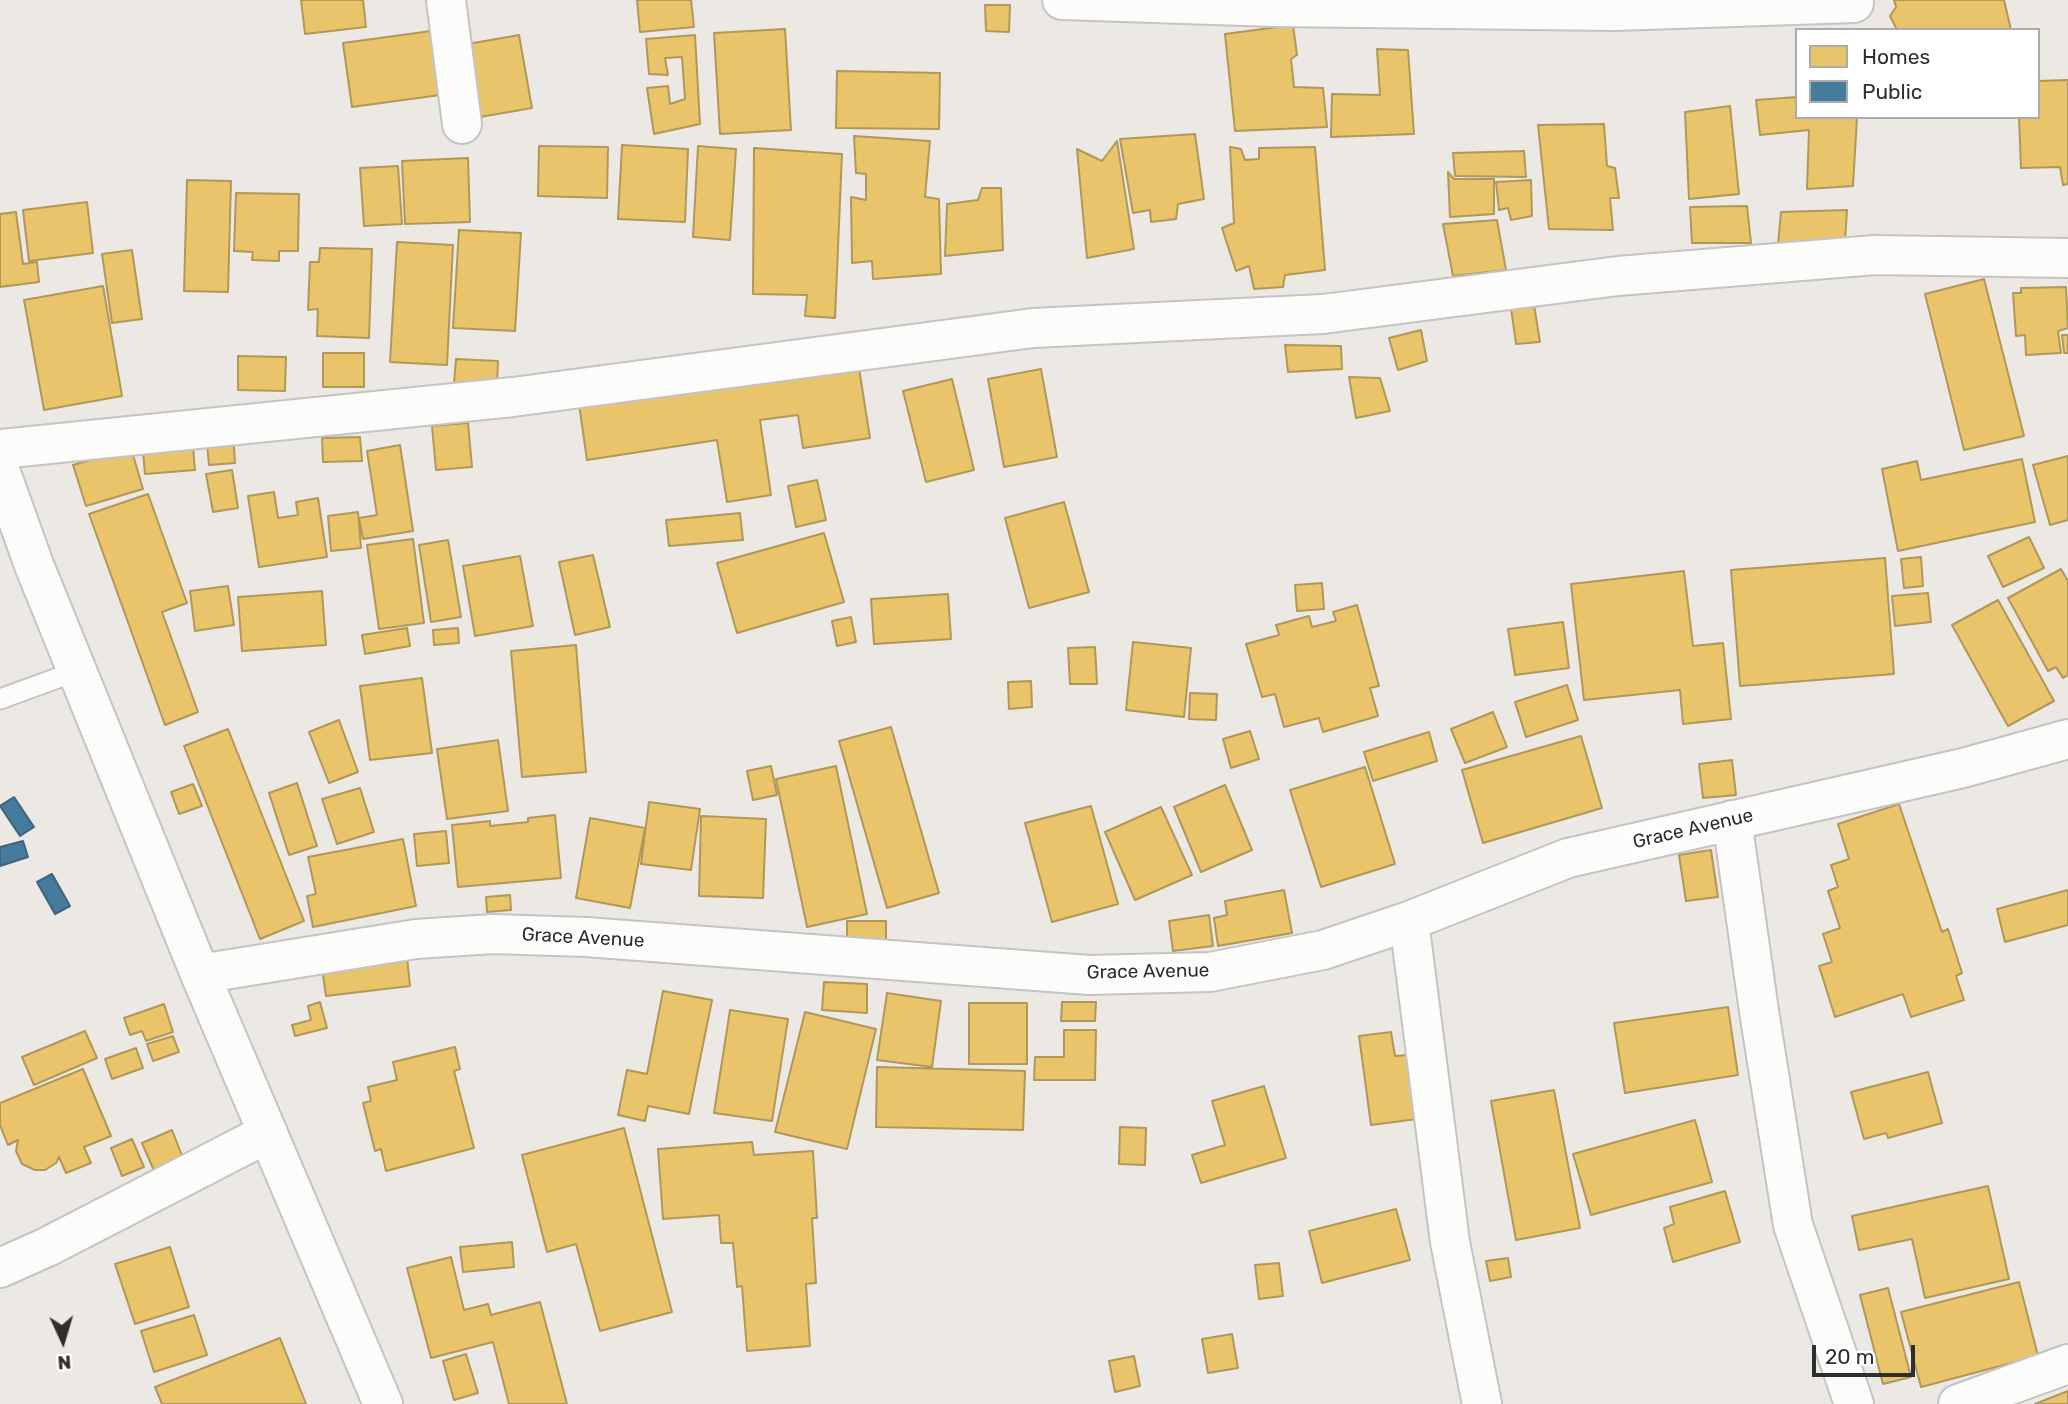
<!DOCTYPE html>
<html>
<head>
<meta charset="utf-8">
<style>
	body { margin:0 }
	#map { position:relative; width:2068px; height:1404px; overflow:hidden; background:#ece8e4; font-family:Rubik,sans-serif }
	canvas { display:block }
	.legend { position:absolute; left:1795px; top:28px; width:245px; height:91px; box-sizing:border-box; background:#fff; border:2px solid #ababab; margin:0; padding:9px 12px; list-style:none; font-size:21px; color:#2e2e2e }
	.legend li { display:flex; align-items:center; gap:14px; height:35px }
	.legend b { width:35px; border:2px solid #ababab }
	.north { position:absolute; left:28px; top:1306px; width:70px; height:70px; -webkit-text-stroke:5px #fff; paint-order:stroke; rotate:176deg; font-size:19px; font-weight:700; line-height:28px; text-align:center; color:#2e2e2e }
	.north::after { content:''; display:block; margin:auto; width:24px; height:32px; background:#2e2e2e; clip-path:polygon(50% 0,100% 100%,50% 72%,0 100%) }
	.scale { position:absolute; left:1812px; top:1345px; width:103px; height:32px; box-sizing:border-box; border:4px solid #2e2e2e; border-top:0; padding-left:9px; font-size:21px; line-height:24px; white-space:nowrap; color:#2e2e2e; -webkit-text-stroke:5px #fff; paint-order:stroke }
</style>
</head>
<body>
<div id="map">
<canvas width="2068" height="1404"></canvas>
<ul class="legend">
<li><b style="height:19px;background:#e9c46a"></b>Homes</li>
<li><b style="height:19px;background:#457b9d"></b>Public</li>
</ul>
<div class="north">N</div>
<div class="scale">20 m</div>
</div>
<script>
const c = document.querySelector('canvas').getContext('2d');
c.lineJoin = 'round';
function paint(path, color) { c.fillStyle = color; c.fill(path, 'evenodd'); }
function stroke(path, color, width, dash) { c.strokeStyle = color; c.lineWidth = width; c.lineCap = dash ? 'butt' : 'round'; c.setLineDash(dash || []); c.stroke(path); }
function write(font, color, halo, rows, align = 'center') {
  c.font = font + ' Rubik,sans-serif'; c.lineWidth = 7; c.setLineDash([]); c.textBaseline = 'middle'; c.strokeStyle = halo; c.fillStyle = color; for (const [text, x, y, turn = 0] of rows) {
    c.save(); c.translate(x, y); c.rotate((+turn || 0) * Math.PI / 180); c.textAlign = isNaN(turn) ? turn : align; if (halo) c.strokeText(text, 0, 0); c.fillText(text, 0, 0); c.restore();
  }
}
const homes = new Path2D(`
	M301,0h62l3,27 -61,7z
	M637,0h54l3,27 -54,5z
	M1894,0h110l7,30h-114l-7,-14 6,-9z
	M985,5h25l-1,27 -23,-1z
	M1293,25l4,30 -6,4 3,28 29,1 4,39 -92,4 -10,-97z
	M785,29l6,101 -71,4 -6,-101z
	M431,31l9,64 -88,12 -9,-64z
	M519,35l13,73 -52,9 -12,-73z
	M695,35l5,89 -46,10 -7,-46 21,-2 2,18 15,-5 -3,-42 -17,1 3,17 -19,-1 -3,-35z
	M1377,49l31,1 6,84 -83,3 1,-43 48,1z
	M837,71l103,2 -1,56 -103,-1z
	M2068,80v104l-5,1 -3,-18 -39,1 -2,-51h19v-36z
	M1797,97v20h60l-4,69 -46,3 2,-59 -49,5 -4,-35z
	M1730,106l9,88 -50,5 -4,-87z
	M1604,124l3,42 8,2 4,30h-9l3,32 -64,-1 -11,-104z
	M1195,134l9,65 -26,5 -2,15 -25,3 -1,-12 -17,3 -13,-74z
	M854,136l76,5 -5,56 14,2 2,75 -68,5 -1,-18 -20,2 -1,-66 15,3v-26l-10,-1z
	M1117,141l17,108 -47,9 -10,-109 25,12z
	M622,145l66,4 -3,73 -67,-3z
	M539,146l69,1 -1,51 -69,-2z
	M698,146l38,3 -6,91 -37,-3z
	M1230,147l11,2 4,11 14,-1v-11l56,-1 10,123 -40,5 -2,12 -29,2 -5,-23 -13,5 -14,-43 12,-5z
	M754,148l88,6 -7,164 -30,-2 2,-21 -54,-1z
	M1524,151l2,26 -71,-1 -2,-23z
	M468,158l2,64 -65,2 -3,-63z
	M398,166l4,58 -38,2 -4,-58z
	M1448,172l6,7h40v35l-44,3z
	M187,180l44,1 -3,111 -44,-1z
	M1531,180l1,36 -21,4 -3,-12 -9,2 -3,-28z
	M982,188h19l2,62 -58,6 2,-52 31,-4z
	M236,193l63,1 -1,57h-19v10l-27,-1 1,-8 -19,-1z
	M87,202l6,51 -64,8 -6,-51z
	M1747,206l4,37h-59l-2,-36z
	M1847,210l-2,31 -67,4 3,-33z
	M16,212l7,52 14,-2 2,20 -39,5v-73z
	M1497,220l9,50 -53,6 -10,-52z
	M459,230l62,3 -6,98 -62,-3z
	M397,242l56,3 -6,120 -57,-3z
	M320,248l52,1 -3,89 -52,-2 1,-27 -10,1 2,-48h9z
	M132,250l10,69 -30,4 -10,-69z
	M1984,279l40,157 -60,14 -39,-156z
	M103,286l19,110 -78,14 -20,-110z
	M2066,287l2,41 -10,3 3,22 -35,2 -1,-20 -9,1 -3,-43h8v-5z
	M1534,305l6,37 -24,2 -5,-36z
	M1421,330l6,31 -29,9 -9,-32z
	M2062,335h6v18h-4z
	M1285,345l56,1 1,23 -54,3z
	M323,353h41v34h-41z
	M238,356l48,1 -1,34 -47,-1z
	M456,359l42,2 -1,25 -43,-3z
	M858,362l12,76 -67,10 -5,-33 -38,5 11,75 -44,7 -10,-62 -130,20 -8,-56z
	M1041,369l16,88 -53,10 -16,-88z
	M1349,377l31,1 10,33 -34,7z
	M952,379l22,91 -48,12 -23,-91z
	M468,423l4,44 -36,3 -4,-44z
	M233,433l2,30 -26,2 -3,-30z
	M192,436l3,34 -50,4 -3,-34z
	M360,437l2,24 -39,1 -1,-24z
	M400,445l13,86 -50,8 -4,-21 18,-3 -10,-64z
	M131,448l12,41 -57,17 -13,-41z
	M2068,456v64l-18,5 -17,-60z
	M2022,459l13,63 -137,29 -16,-82 35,-8 4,19z
	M232,470l6,38 -25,4 -7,-38z
	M817,480l9,40 -30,7 -8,-41z
	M274,492l4,26 20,-3 -2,-13 22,-4 9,59 -68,10 -11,-71z
	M148,494l39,109 -25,9 36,100 -33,13 -76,-211z
	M1064,502l25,90 -60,16 -24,-90z
	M358,512l3,36 -30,3 -3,-35z
	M740,513l3,27 -74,6 -3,-26z
	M824,533l20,69 -107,31 -20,-70z
	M2029,537l15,31 -41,19 -15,-31z
	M413,539l11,84 -45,6 -12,-84z
	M448,540l13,77 -30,5 -12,-77z
	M593,555l17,72 -35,8 -16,-73z
	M520,556l13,70 -58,10 -12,-70z
	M1921,557l2,29 -19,2 -3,-29z
	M1885,558l9,116 -154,12 -9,-116z
	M2061,569l7,12v94l-5,3 -7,-11 -8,4 -40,-73z
	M1684,571l9,75 30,-3 8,76 -48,5 -3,-34 -96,10 -13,-116z
	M1322,583l2,26 -27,2 -2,-26z
	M228,586l6,39 -39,6 -5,-40z
	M322,591l4,54 -84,6 -4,-54z
	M1928,593l3,29 -36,4 -3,-30z
	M948,594l3,45 -77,5 -3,-45z
	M1998,600l56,101 -46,25 -56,-101z
	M1357,605l22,81 -9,2 8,28 -55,16 -4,-14 -35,9 -9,-33 -13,3 -16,-53 33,-9 -3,-10 33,-9 3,11 24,-6 -3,-9z
	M851,617l5,25 -19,4 -5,-25z
	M1563,622l6,46 -54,7 -7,-46z
	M407,628l3,18 -45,8 -3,-19z
	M458,628l1,15 -25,2 -1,-15z
	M1133,642l58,6 -7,69 -58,-7z
	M576,645l10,127 -64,5 -11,-126z
	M1095,647l2,37h-27l-2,-36z
	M422,678l10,75 -62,7 -10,-74z
	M1031,681l1,26 -23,2 -1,-27z
	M1567,685l11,35 -52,17 -11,-35z
	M1190,693l27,1 -1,26 -27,-1z
	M1493,712l14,35 -42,16 -14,-34z
	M339,720l19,52 -29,11 -20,-51z
	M891,727l48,166 -52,15 -48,-167z
	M228,729l76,192 -44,18 -76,-193z
	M1250,731l9,28 -28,9 -8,-29z
	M1429,732l8,29 -64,20 -9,-29z
	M1581,736l21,72 -119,35 -21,-73z
	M498,740l10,71 -61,8 -10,-70z
	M1732,760l4,35 -33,3 -4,-34z
	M771,766l6,29 -24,5 -6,-29z
	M836,766l31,148 -60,13 -31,-148z
	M1365,767l30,97 -74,23 -31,-97z
	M297,783l20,63 -28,9 -20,-62z
	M193,784l9,22 -23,8 -8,-22z
	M1225,785l27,65 -51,22 -27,-65z
	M360,788l14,44 -37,12 -15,-45z
	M649,802l51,7 -9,61 -50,-6z
	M1899,804l43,128 6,-3 14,44 -6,3 8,24 -53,17 -8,-23 -68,23 -16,-51 13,-4 -9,-28 17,-6 -12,-37 10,-4 -7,-22 18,-6 -11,-35z
	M1091,806l27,98 -66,18 -27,-99z
	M1161,807l31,68 -57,25 -30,-68z
	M555,815l6,63 -103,9 -6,-62 38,-4v5l38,-4v-4z
	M701,816l65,3 -3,79 -64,-2z
	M590,818l55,10 -15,80 -54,-10z
	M446,831l3,32 -32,3 -3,-32z
	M403,839l13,67 -103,21 -6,-31 9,-2 -8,-37z
	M1711,850l7,47 -32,4 -7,-46z
	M1284,890l8,43 -74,13 -4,-28 13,-3 -2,-14z
	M2068,890v35l-63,17 -8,-33z
	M510,895l1,15 -24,2 -1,-15z
	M1209,915l4,31 -40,5 -4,-30z
	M847,921h39v27h-39z
	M407,957l3,29 -84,10 -4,-28z
	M824,982l43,2v29l-45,-3z
	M663,991l49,9 -23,114 -41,-8 -3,15 -27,-6 9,-45 20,4z
	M887,993l54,8 -9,66 -55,-7z
	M320,1002l7,26 -32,8 -3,-11 19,-5 -3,-14z
	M1062,1002h34l-1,19h-34z
	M969,1003h58v61h-58z
	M164,1004l9,28 -27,9 -4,-10 -12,4 -6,-17z
	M1728,1007l10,68 -113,18 -11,-70z
	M730,1010l58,9 -16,102 -58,-8z
	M805,1012l71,17 -29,120 -72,-17z
	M1064,1030h32l-1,50h-61l1,-23h29z
	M85,1031l12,27 -63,27 -12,-28z
	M1391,1032l4,24 13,-1 9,64 -46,6 -12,-89z
	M173,1036l6,16 -26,9 -6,-17z
	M455,1047l5,22 -6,2 20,77 -88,23 -5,-22 -6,2 -12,-48 8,-2 -3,-14 29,-7 -4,-18z
	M136,1048l7,20 -31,11 -7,-20z
	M877,1067l148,4 -2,59 -147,-3z
	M83,1069l28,67 -27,11 7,16 -25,10 -7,-16 -3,6 -11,7h-10l-13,-6 -6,-13 2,-11 -10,5 -8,-20v-22z
	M1928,1072l14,51 -54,15 -2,-5 -22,6 -13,-47z
	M1264,1086l22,72 -85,25 -9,-28 33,-10 -13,-44z
	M1554,1090l26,138 -64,12 -25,-139z
	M1695,1120l17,62 -121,33 -18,-61z
	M1120,1127l26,1 -1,37 -26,-1z
	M624,1128l48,184 -72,19 -24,-87 -29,8 -25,-97z
	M172,1130l12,31 -29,12 -13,-30z
	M132,1139l12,28 -22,9 -11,-28z
	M752,1142l2,13 59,-4 4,67h-5l4,65 -10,1 4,62 -63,5 -5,-65 -5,1 -4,-44h-12l-2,-28 -56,4 -5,-70z
	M1988,1186l21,93 -84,19 -13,-59 -53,11 -7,-34z
	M1725,1191l15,51 -67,20 -9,-34 10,-4 -4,-17z
	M1396,1209l14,51 -88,23 -13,-52z
	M512,1242l2,25 -51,5 -3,-25z
	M170,1247l19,60 -54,17 -20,-60z
	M451,1257l13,53 24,-6 3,11 49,-13 27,102h-58l-16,-62 -62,16 -24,-90z
	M1508,1258l3,19 -21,4 -4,-20z
	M1279,1263l4,33 -24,3 -4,-34z
	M2019,1282l19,74 -117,31 -20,-75z
	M1888,1288l23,89 -28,7 -23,-89z
	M194,1315l13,40 -53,17 -13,-41z
	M1232,1334l6,34 -30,5 -6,-34z
	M280,1338l26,66h-144l-7,-17z
	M466,1354l12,39 -24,7 -11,-39z
	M1134,1356l6,30 -25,6 -6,-31z
	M2068,1391v13h-33z`);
const public = new Path2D(`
	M14,797l20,30 -14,9 -20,-30z
	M23,841l5,16 -28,9v-19z
	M52,874l18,32 -15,8 -18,-32z`);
const lane = new Path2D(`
	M0,699l77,-28`);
const street = new Path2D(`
	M446,0l16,124
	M1062,0l212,7 342,4 238,-8
	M0,449l513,-52 520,-69 290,-14 295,-38 257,-21 193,3
	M0,470l34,95 166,409 183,430
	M1732,820l27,191 34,214 61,179
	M1409,921l41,321 32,162
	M200,974l216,-35 77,-5 93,3 503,38 121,-3 113,-22 86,-29 159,-63 395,-90 105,-29
	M0,1268l47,-21 221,-114
	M1958,1404l110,-40`);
const streetNames = [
	["Grace Avenue",1693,829,-13],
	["Grace Avenue",583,938,3],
	["Grace Avenue",1148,972,-1]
];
paint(homes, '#e9c46a');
stroke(homes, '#b19758', 2);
paint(public, '#457b9d');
stroke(public, '#3e647c', 2);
stroke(lane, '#c5c4c5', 23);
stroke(street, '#c5c4c5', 42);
stroke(lane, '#fcfcfb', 19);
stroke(street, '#fcfcfb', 38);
write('19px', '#2e2e2e', '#fff', streetNames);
</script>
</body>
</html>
